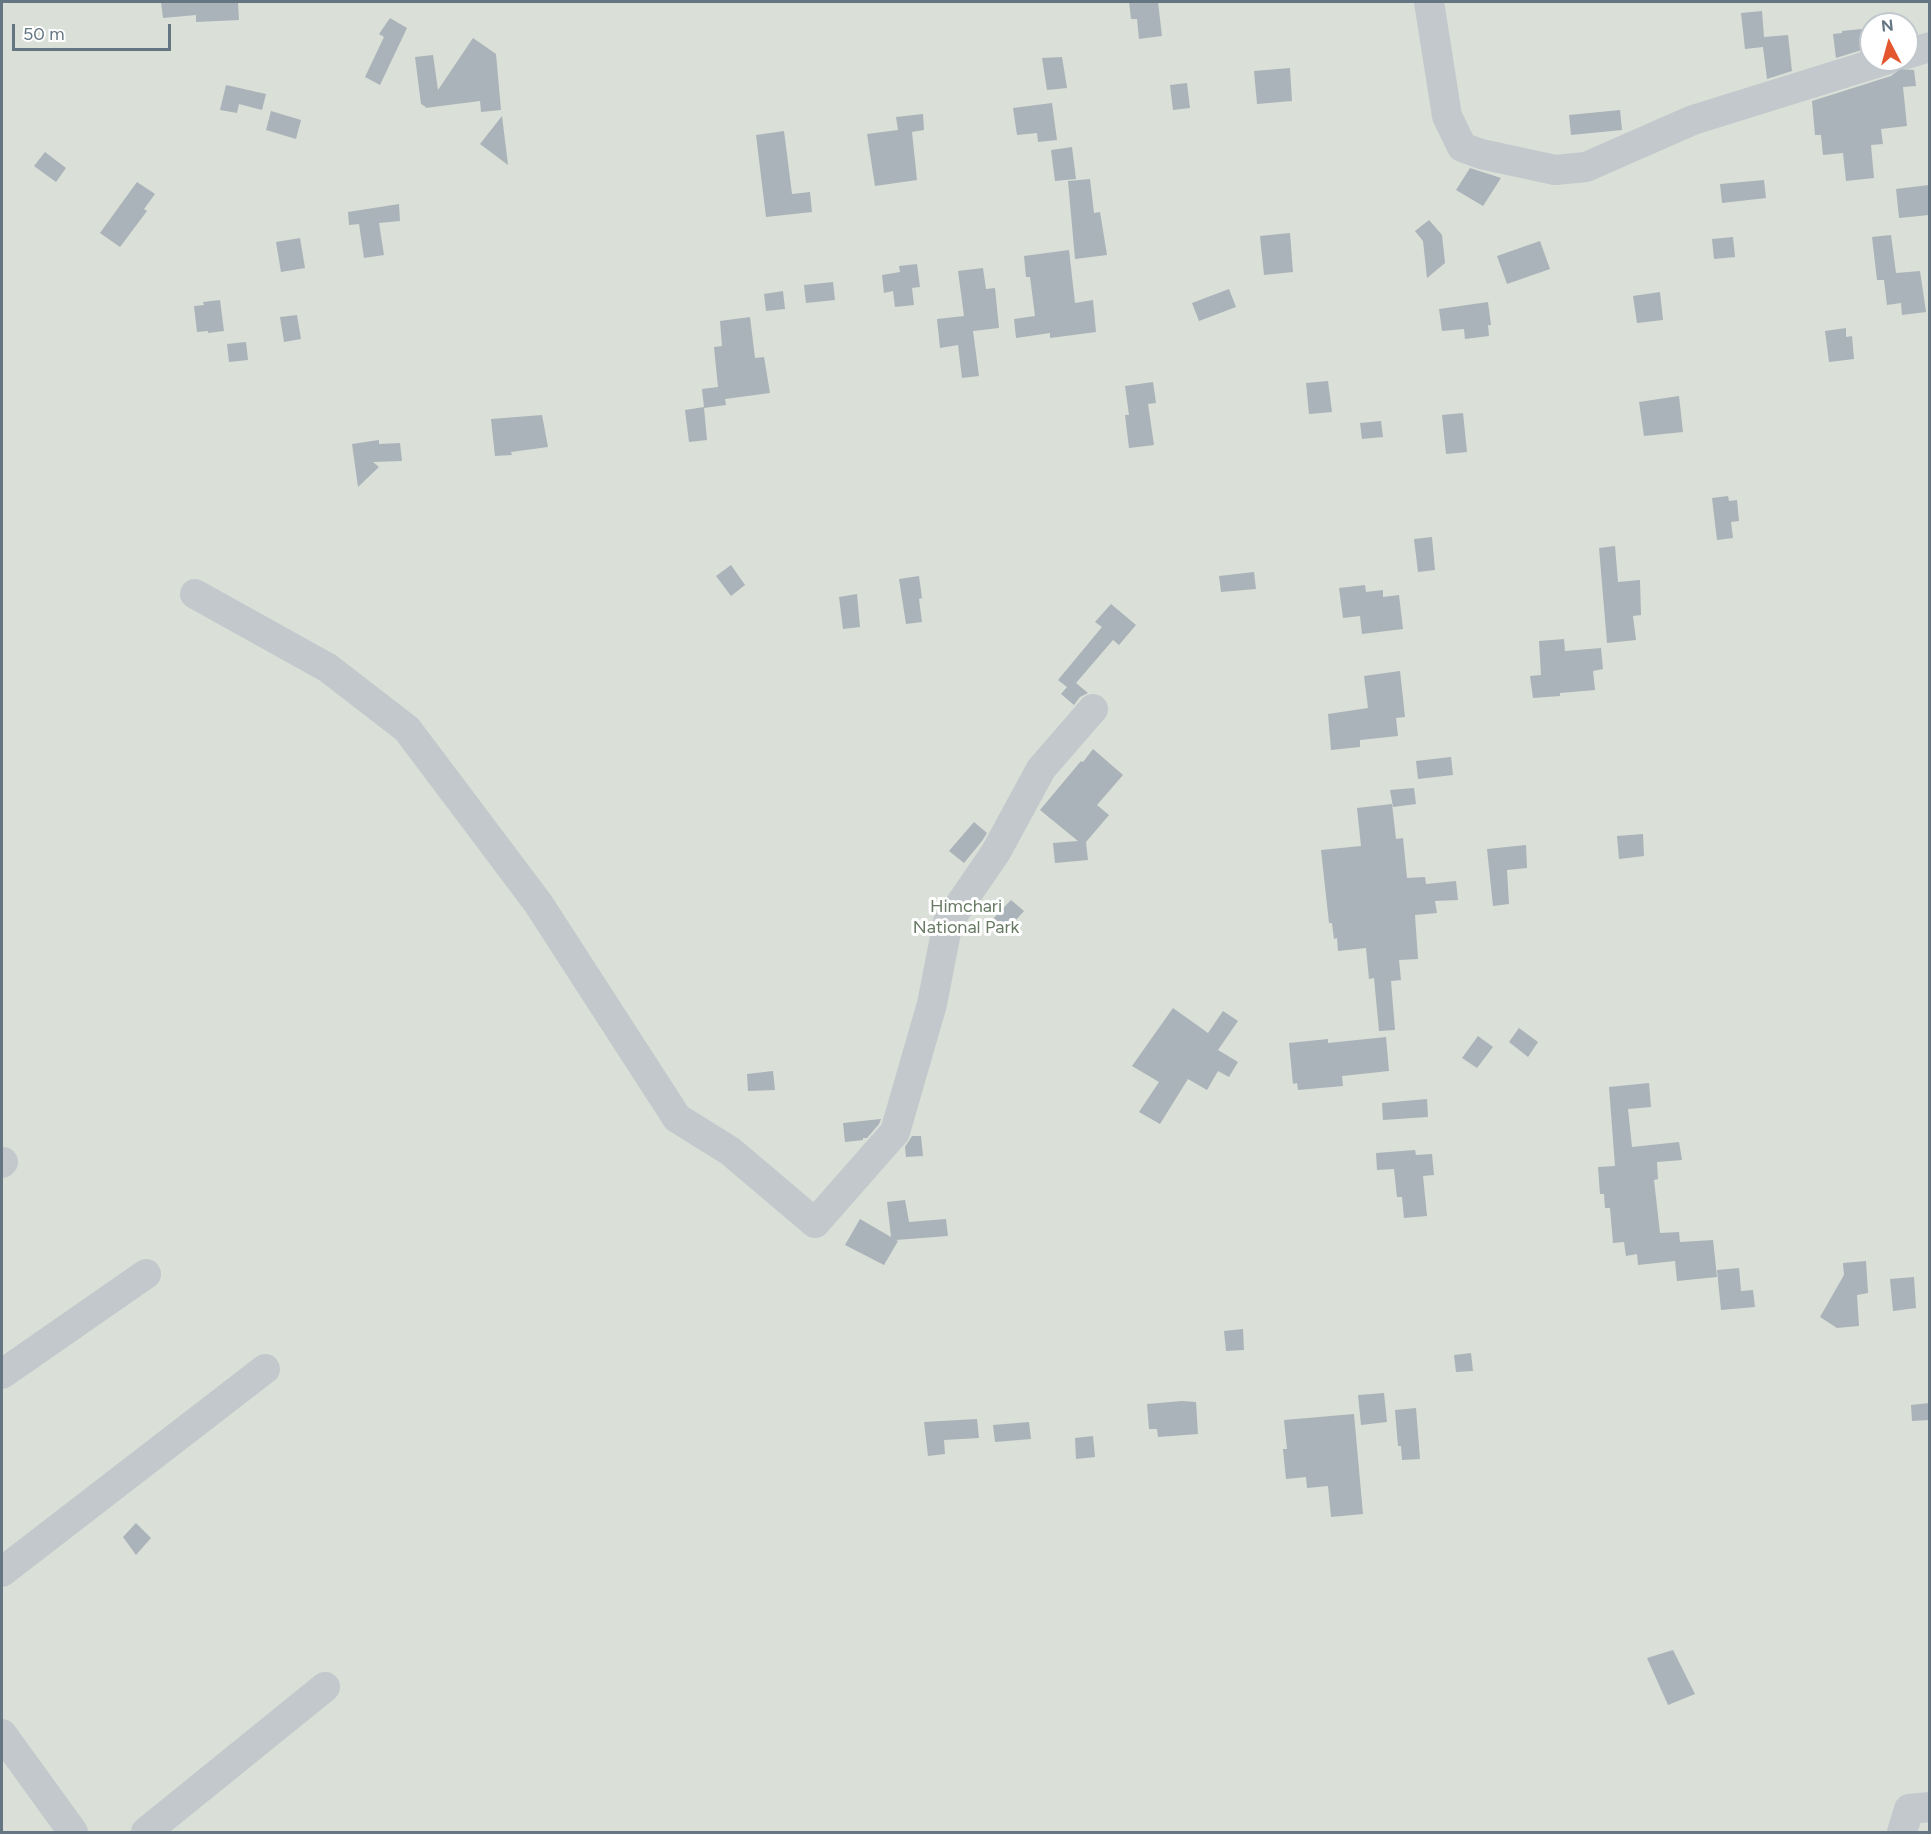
<!DOCTYPE html>
<html>
<head>
<meta charset="utf-8">
<style>
	body { margin:0 }
	#map { position:relative; width:1931px; height:1834px; overflow:hidden; background:#fafaf8; font-family:Figtree,sans-serif }
	canvas { display:block }
	.frame { position:absolute; inset:0; border:3px solid #657683; pointer-events:none }
	.north { position:absolute; left:1859px; top:12px; width:60px; height:60px; box-sizing:border-box; background:#fff; border:2px solid #c1c8cd; border-radius:50%; rotate:354deg; font-size:16px; font-weight:700; line-height:24px; text-align:center; color:#657683 }
	.north::after { content:''; display:block; margin:auto; width:21px; height:27px; background:#e4572e; clip-path:polygon(50% 0,100% 100%,50% 72%,0 100%) }
	.scale { position:absolute; left:12px; top:24px; width:159px; height:27px; box-sizing:border-box; border:3px solid #657683; border-top:0; padding-left:8px; font-size:18px; line-height:21px; white-space:nowrap; color:#657683; -webkit-text-stroke:4px #fff; paint-order:stroke }
</style>
</head>
<body>
<div id="map">
<canvas width="1931" height="1834"></canvas>
<div class="frame"></div>
<div class="north">N</div>
<div class="scale">50 m</div>
</div>
<script>
const c = document.querySelector('canvas').getContext('2d');
c.lineJoin = 'round';
function paint(path, color) { c.fillStyle = color; c.fill(path, 'evenodd'); }
function stroke(path, color, width, dash) { c.strokeStyle = color; c.lineWidth = width; c.lineCap = dash ? 'butt' : 'round'; c.setLineDash(dash || []); c.stroke(path); }
function write(font, color, halo, rows, align = 'center') {
  c.font = font + ' Figtree,sans-serif'; c.lineWidth = 6; c.setLineDash([]); c.textBaseline = 'middle'; c.strokeStyle = halo; c.fillStyle = color; for (const [text, x, y, turn = 0] of rows) {
    c.save(); c.translate(x, y); c.rotate((+turn || 0) * Math.PI / 180); c.textAlign = isNaN(turn) ? turn : align; if (halo) c.strokeText(text, 0, 0); c.fillText(text, 0, 0); c.restore();
  }
}
const green = new Path2D(`
	M2,2h1927v1830h-1927zM1871,24h36v36h-36z`);
const building = new Path2D(`
	M161,2h77l1,18 -43,2v-7l-33,3z
	M1129,2h29l4,34 -23,3 -2,-20h-6z
	M1762,11l2,26 24,-2 4,36 -25,8 -4,-32 -18,2 -4,-36z
	M390,18l17,10 -27,57 -15,-8 19,-40 -5,-3z
	M1871,28v19l-35,11 -3,-24 9,-1v-2z
	M473,38l23,16 5,56 -20,2 -1,-11 -55,7 1,-1 -5,-3 -6,-47 18,-2 5,35z
	M1062,57l5,31 -20,2 -5,-32z
	M1290,68l2,33 -35,3 -3,-33z
	M1900,69l14,1 2,16 -13,1 4,39 -26,3 2,15 -12,1 3,33 -28,3 -3,-28 -20,2 -2,-20h-6l-3,-34 79,-25z
	M1187,83l3,25 -17,2 -3,-25z
	M226,85l40,9 -4,16 -23,-6 -2,9 -17,-3z
	M1052,103l5,37 -19,2 -1,-9 -20,2 -4,-27z
	M1620,110l2,20 -51,5 -2,-20z
	M271,111l30,9 -5,19 -30,-9z
	M923,114l1,16 -12,2 5,48 -42,6 -8,-52 31,-4 -2,-13z
	M502,116l6,49 -28,-21z
	M784,131l8,63 18,-2 2,20 -46,5 -10,-82z
	M1072,147l4,32 -21,2 -4,-31z
	M45,152l21,16 -10,14 -22,-16z
	M1470,168l31,10 -18,28 -27,-16z
	M1090,179l4,34 6,-1 7,43 -32,4 -7,-78z
	M1764,180l2,18 -44,5 -2,-19z
	M137,182l18,12 -11,15 3,2 -27,36 -20,-14z
	M1929,185v30l-30,3 -3,-29z
	M399,204l1,17 -21,2 5,32 -20,3 -5,-34 -10,1 -1,-13z
	M1429,220l13,15 3,28 -18,15 -4,-37 -8,-10z
	M1290,233l3,39 -29,3 -4,-39z
	M1891,235l5,38 24,-2 6,41 -24,3 -1,-12 -14,2 -3,-25h-7l-5,-43z
	M1733,237l2,20 -21,2 -2,-20z
	M300,238l5,30 -24,4 -5,-30z
	M1540,241l10,28 -43,15 -10,-28z
	M1069,250l6,53 18,-3 3,32 -46,6v-5l-34,5 -2,-19 21,-3 -5,-39h-4l-2,-21z
	M917,264l3,23 -8,1 2,17 -19,2 -2,-16 -9,2 -2,-18 18,-3 -1,-6z
	M983,268l3,21 9,-1 4,40 -26,3 6,45 -17,2 -4,-33 -18,3 -3,-29 27,-3 -6,-45z
	M833,282l2,18 -29,3 -2,-18z
	M1229,289l7,18 -37,14 -7,-18z
	M783,291l2,18 -19,2 -2,-17z
	M1660,292l3,28 -26,3 -4,-27z
	M220,300l4,31 -16,2v-2l-11,1 -3,-26 10,-1 -1,-3z
	M1488,302l3,23h-3l1,11 -24,3 -1,-10 -22,2 -3,-22z
	M297,315l4,24 -17,3 -4,-25z
	M750,317l5,41 9,-1 6,36 -45,6 1,6 -22,3 3,32 -18,2 -4,-32 19,-3 -2,-18 16,-2 -4,-40 8,-1 -2,-25z
	M1846,328v9l6,-1 2,23 -25,3 -4,-31z
	M246,342l2,18 -19,2 -2,-18z
	M1328,381l4,31 -23,2 -3,-31z
	M1153,382l3,21 -8,1 6,41 -25,3 -4,-33h4l-4,-29z
	M1679,396l4,36 -39,4 -5,-34z
	M1463,413l4,39 -21,2 -4,-39z
	M542,415l6,32 -37,5 1,3 -17,1 -4,-37z
	M1381,421l2,16 -21,2 -2,-16z
	M379,440v4l21,-1 2,18 -29,1 6,5 -21,20 -6,-43z
	M1728,496l1,5 8,-1 2,21 -8,1 2,16 -16,2 -5,-42z
	M1432,537l3,33 -17,2 -4,-33z
	M1615,546l3,36 22,-2 1,35 -8,1 3,24 -29,3 -8,-95z
	M731,565l14,20 -14,11 -15,-20z
	M1254,572l2,17 -35,3 -2,-16z
	M919,576l3,22 -3,1 3,23 -16,2 -7,-45z
	M1365,585l1,7 17,-2v7l16,-2 4,34 -41,5 -2,-18 -17,2 -4,-30z
	M857,594l3,33 -17,2 -4,-32z
	M1111,604l25,21 -17,20 -6,-5 -37,43 12,10 -8,4 -6,8 -13,-11 6,-7 -9,-7 44,-53 -7,-5z
	M1564,639l1,12 36,-3 2,21 -10,2 2,19 -35,3v3l-27,2 -3,-22 11,-1 -2,-34z
	M1400,671l5,46 -9,1 2,18 -38,4v7l-29,3 -3,-36 40,-6 -4,-32z
	M1093,749l30,26 -26,30 12,10 -23,27 2,18 -33,3 -2,-20 25,-2 -38,-31 41,-49 2,1z
	M1451,757l2,18 -35,4 -2,-18z
	M1414,788l2,16 -23,3 -3,-17z
	M1392,804l4,35 7,-1 4,40 18,-1 1,7 30,-3 2,19 -23,1 2,12 -22,2 3,44 -19,1 2,20 -10,1 4,49 -16,1 -5,-53 -5,1 -3,-31 -28,3 -1,-13 -3,1 -2,-16h-3l-8,-73 40,-4 -4,-38z
	M974,822l13,11 -5,8 -18,22 -15,-12z
	M1643,834l1,22 -25,3 -2,-23z
	M1526,845l1,23 -20,2 2,34 -16,2 -6,-57z
	M1011,900l13,11 -19,21 -13,-12z
	M1173,1008l35,25 15,-22 15,10 -20,29 20,12 -9,15 -11,-6 -11,19 -19,-11 -28,45 -21,-12 20,-30 -27,-16z
	M1519,1028l19,14 -10,15 -19,-15z
	M1478,1036l15,11 -16,21 -15,-10z
	M1386,1037l3,34 -47,5 1,10 -45,4 -1,-7 -4,1 -4,-41 39,-4v4z
	M773,1071l2,19 -27,1 -1,-17z
	M1649,1083l2,24 -23,2 4,38 47,-5 3,18 -25,2 1,17 -4,1 6,53 19,-1 1,10 33,-2 4,37 -40,4 -2,-20 -37,4 -1,-11 -11,2 -2,-14 -11,1 -3,-35h-5l-1,-14h-4l-2,-27 17,-1 -6,-79z
	M1427,1099l1,18 -45,3 -1,-17z
	M881,1119l-2,5 -12,14h-4v2l-18,2 -2,-19z
	M912,1136h9l2,20 -17,1 -1,-10z
	M1415,1150l1,5 16,-1 2,21 -11,1 4,40 -23,2 -2,-21h-5l-3,-28 -17,1 -1,-17z
	M905,1200l4,22 37,-3 2,17 -52,4 2,1 -14,24 -39,-20 15,-26 31,18 -4,-35z
	M1866,1261l2,32 -11,2 2,31 -22,2 -17,-11 24,-42 -1,-12z
	M1739,1268l2,23 12,-1 2,17 -34,3 -4,-40z
	M1914,1277l2,31 -23,3 -3,-32z
	M1243,1329l1,21 -18,1 -2,-20z
	M1471,1353l2,18 -17,1 -2,-17z
	M1384,1393l3,29 -26,3 -3,-30z
	M1182,1401l14,1 2,32 -40,3 -1,-8h-8l-2,-25z
	M1929,1403v17l-17,1 -1,-16z
	M1416,1408l4,51 -18,1 -1,-14h-3l-3,-36z
	M1354,1414l9,100 -32,3 -3,-31 -21,2 -1,-11 -20,2 -3,-30h4l-3,-29z
	M977,1419l2,19 -35,2 1,14 -17,2 -4,-34z
	M1029,1422l2,17 -36,3 -2,-17z
	M1093,1436l2,21 -19,2 -1,-21z
	M136,1523l15,15 -15,17 -13,-18z
	M1673,1650l22,44 -27,11 -21,-47z`);
const minor = new Path2D(`
	M1429,2l18,114 15,31 19,7 74,16 31,-3 107,-47 193,-60
	M1907,54l23,-7
	M195,594l133,74 79,61 131,174 139,215 53,33 85,72 80,-91 37,-128 16,-82 48,-70 45,-83 52,-60
	M2,1163l1,-1
	M2,1374l144,-100
	M2,1572l263,-203
	M2,1734l71,98
	M146,1832l179,-145
	M1902,1832l7,-23 21,-2`);
const parkNames = [
	["Himchari",966,907],
	["National Park",966,928]
];
paint(green, '#dadfd7');
paint(building, '#aab3b9');
stroke(minor, '#c3c8cc', 30);
write('18px', '#687a64', '#fff', parkNames);
</script>
</body>
</html>
